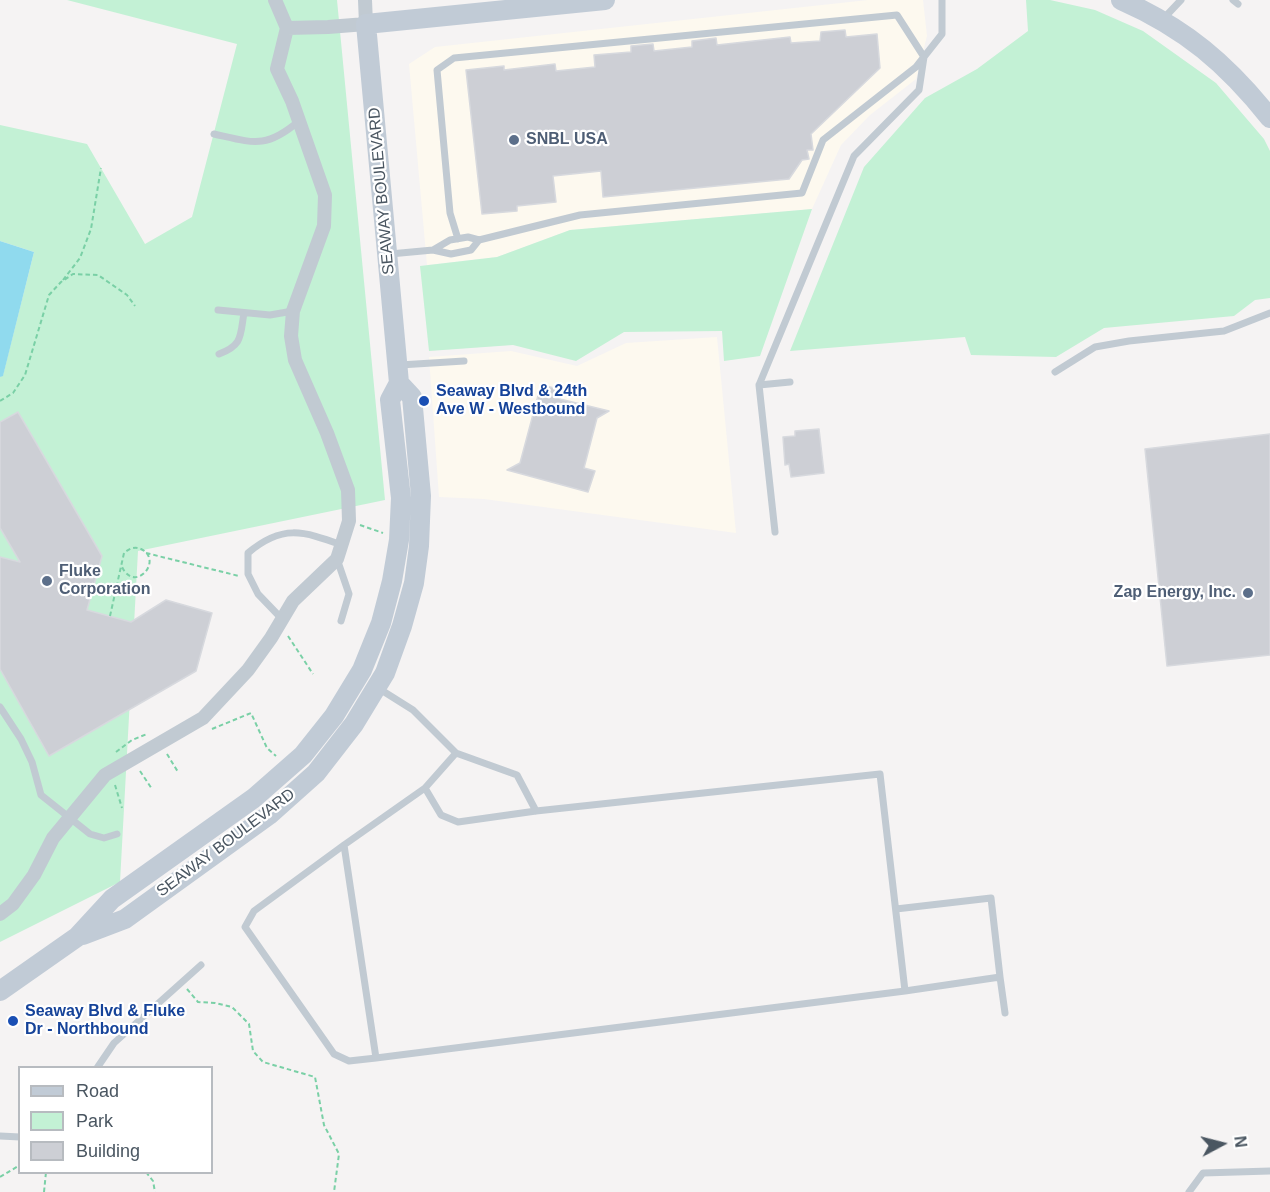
<!DOCTYPE html>
<html>
<head>
<meta charset="utf-8">
<style>
	body { margin:0 }
	#map { position:relative; width:1270px; height:1192px; overflow:hidden; background:#f5f3f3; font-family:Arial,sans-serif }
	canvas { display:block }
	.legend { position:absolute; left:18px; top:1066px; width:195px; height:108px; box-sizing:border-box; background:#fff; border:2px solid #b7bbc0; margin:0; padding:8px 10px; list-style:none; font-size:18px; color:#4a5661 }
	.legend li { display:flex; align-items:center; gap:12px; height:30px }
	.legend b { width:30px; border:2px solid #b7bbc0 }
	.north { position:absolute; left:1192px; top:1114px; width:60px; height:60px; -webkit-text-stroke:4px #fff; paint-order:stroke; rotate:83deg; font-size:16px; font-weight:700; line-height:24px; text-align:center; color:#4a5661 }
	.north::after { content:''; display:block; margin:auto; width:21px; height:27px; background:#4a5661; clip-path:polygon(50% 0,100% 100%,50% 72%,0 100%) }
</style>
</head>
<body>
<div id="map">
<canvas width="1270" height="1192"></canvas>
<ul class="legend">
<li><b style="height:8px;background:#c1cbd6"></b>Road</li>
<li><b style="height:16px;background:#c3f1d5"></b>Park</li>
<li><b style="height:16px;background:#cdcfd5"></b>Building</li>
</ul>
<div class="north">N</div>
</div>
<script>
const c = document.querySelector('canvas').getContext('2d');
c.lineJoin = 'round';
function paint(path, color) { c.fillStyle = color; c.fill(path, 'evenodd'); }
function stroke(path, color, width, dash) { c.strokeStyle = color; c.lineWidth = width; c.lineCap = dash ? 'butt' : 'round'; c.setLineDash(dash || []); c.stroke(path); }
function write(font, color, halo, rows, align = 'center') {
  c.font = font + ' Arial,sans-serif'; c.lineWidth = 4.5; c.setLineDash([]); c.textBaseline = 'middle'; c.strokeStyle = halo; c.fillStyle = color; for (const [text, x, y, turn = 0] of rows) {
    c.save(); c.translate(x, y); c.rotate((+turn || 0) * Math.PI / 180); c.textAlign = isNaN(turn) ? turn : align; if (halo) c.strokeText(text, 0, 0); c.fillText(text, 0, 0); c.restore();
  }
}
const commercial = new Path2D(`
	M868,0h55l4,36 -11,43 -46,36 -29,30 -29,64 -242,21 -73,27 -70,8 -18,-201 26,-17z
	M717,337l19,196 -252,-34 -45,-2 -10,-140 82,-6 66,15 49,-23z`);
const green = new Path2D(`
	M67,0h270l48,500 -247,51 -18,331 -120,60v-565l3,-2 31,-123 -34,-11v-116l87,19 58,100 47,-27 45,-173z
	M1026,0h24l45,10 48,21 73,52 48,56 6,12v147l-15,2 -21,16 -130,12 -48,29 -85,-2 -6,-18 -175,14 74,-184 61,-69 52,-29 51,-38z
	M812,209l-52,147 -36,5 -2,-30 -98,1 -48,29 -63,-16 -84,6 -9,-85 77,-9 73,-27z`);
const water = new Path2D(`
	M0,241l34,11 -31,124 -3,1z`);
const building = new Path2D(`
	M845,30l1,7 31,-3 3,34 -69,66 2,16h-6l2,9 -7,1 -13,19 -186,18 -2,-26 -48,5 3,26 -39,4v5l-35,3 -16,-144 38,-4v4l51,-6 1,7 39,-4 -1,-12 37,-3v-6l22,-2 1,7 38,-4v-6l24,-3 1,7 73,-8 1,6 29,-2 1,-9z
	M546,386l16,4 -2,9 49,12 -12,7 -13,50 11,3 -7,21 -81,-22 13,-7 19,-71 5,2z
	M18,412l84,144 -15,54 44,12 35,-22 46,13 -16,58 -147,85 -49,-87v-112l20,5 -20,-34v-106z
	M819,429l5,44 -33,4 -2,-13 -4,1 -2,-28 12,-1v-5z
	M1270,434v221l-103,11 -22,-217z`);
const path = new Path2D(`
	M63,280l17,-22 11,-29 10,-61
	M0,401l13,-8 12,-18 24,-80 12,-13 12,-8 25,1 29,20 8,11
	M360,525l23,8
	M146,553l93,23
	M110,616l14,-63c5,-4 10,-7 17,-4 23,11 -6,45 -19,18
	M288,636l25,38
	M212,729l39,-16 16,35 9,8
	M116,752l16,-12 15,-6
	M167,754l11,18
	M140,771l12,18
	M115,785l7,23
	M187,989l11,13 17,1 17,4 17,17 4,27 10,11 52,15 9,48 15,29 -5,38
	M146,1172l7,9 2,11
	M0,1177l20,-12
	M44,1192l2,-20`);
const lane = new Path2D(`
	M1233,0l5,4
	M1164,18l17,-18
	M214,134c40,9 52,15 85,-13
	M468,237l11,3 -8,10 -20,4 -18,-4 17,-10z
	M458,239l-8,-26 -13,-143 17,-12 443,-43 27,42 -5,33 -65,66 -95,229 16,147
	M479,240l101,-25 222,-22 21,-53 93,-73 26,-33v-34
	M390,254l43,-4
	M218,310l52,5 23,-4
	M219,354c24,-9 21,-18 25,-41
	M400,365l64,-4
	M1055,372l40,-25 34,-6 95,-10 46,-18
	M759,385l31,-3
	M337,559l12,35 -8,27
	M282,619l-24,-25 -10,-20v-21c34,-29 55,-22 94,-8
	M378,688l35,22 43,43 -31,35 16,27 17,7 78,-11 344,-37 25,217 95,-14 5,36
	M0,707l21,32 11,23 9,33 49,39 14,4 13,-4
	M456,753l61,22 19,36
	M344,845l81,-57
	M896,909l95,-11 9,79
	M376,1058l-32,-213 -90,66 -9,16 89,127 15,7 27,-3 529,-67
	M97,1068l17,-25 87,-78
	M0,1136l20,1
	M1189,1192l14,-19 67,-2`);
const street = new Path2D(`
	M287,28l41,-1 38,-3 -1,-24
	M0,914l13,-10 21,-29 19,-37 52,-63 98,-57 45,-48 23,-32 22,-37 44,-42 12,-38 -1,-31 -21,-57 -32,-73 -4,-24 2,-25 31,-85 1,-31 -33,-94 -15,-32 10,-41 -12,-28`);
const secondary = new Path2D(`
	M1121,0c64,28 106,64 149,118
	M83,935l42,-16 144,-104 47,-42 38,-49 31,-51 17,-47 12,-43 5,-37 2,-50 -9,-99 -13,-14
	M0,991l77,-54 35,-38 142,-101 49,-43 31,-39 28,-46 19,-47 11,-42 7,-41 2,-42 -11,-98 9,-17 -33,-359 239,-24`);
const markers = [
	[514,140,6,"#5c6f8a"],
	[424,401,6,"#1a4fb4"],
	[47,581,6,"#5c6f8a"],
	[1248,593,6,"#5c6f8a"],
	[13,1021,6,"#1a4fb4"]
];
const serviceNames = [
	["SNBL USA",526,140],
	["Fluke",59,572],
	["Corporation",59,590],
	["Zap Energy, Inc.",1236,593,"right"]
];
const streetNames = [
	["SEAWAY BOULEVARD",382,191,-95],
	["SEAWAY BOULEVARD",226,843,-37]
];
const transitNames = [
	["Seaway Blvd & 24th",436,392],
	["Ave W - Westbound",436,410],
	["Seaway Blvd & Fluke",25,1012],
	["Dr - Northbound",25,1030]
];
paint(commercial, '#fdf9ef');
paint(green, '#c3f1d5');
paint(water, '#90daee');
paint(building, '#cdcfd5');
stroke(building, '#d7d9de', 1.5);
stroke(path, '#7ad0a6', 2, [4.5, 3]);
stroke(lane, '#c1cad2', 7);
stroke(street, '#c1cad2', 14);
stroke(secondary, '#c1cbd6', 20);
for (const [x, y, r, color] of markers) { const dot = new Path2D(); dot.arc(x, y, r, 0, 2 * Math.PI); c.fillStyle = color; c.fill(dot); stroke(dot, '#fff', 2); }
write('bold 16px', '#4e5e75', '#fff', serviceNames, 'left');
write('16px', '#4a5661', '#fff', streetNames);
write('bold 16px', '#164399', '#fff', transitNames, 'left');
</script>
</body>
</html>
